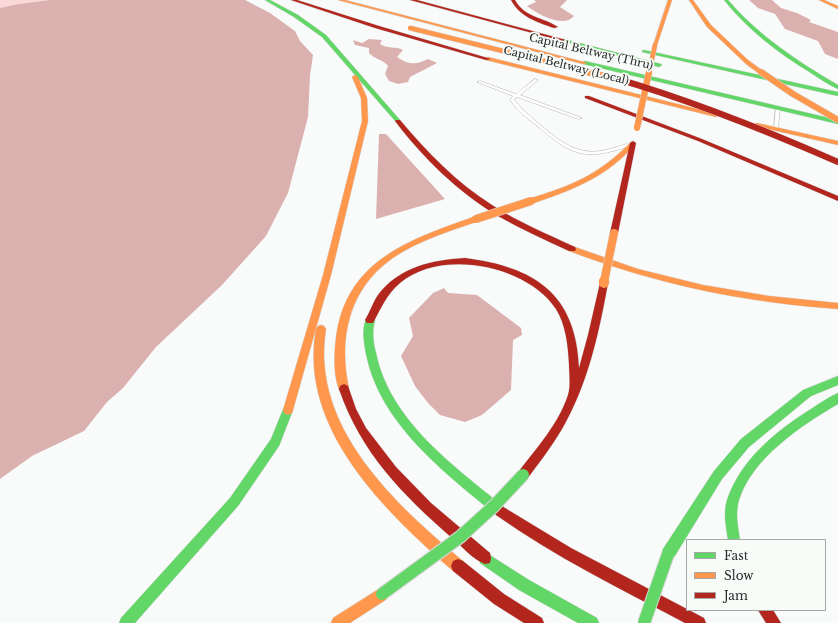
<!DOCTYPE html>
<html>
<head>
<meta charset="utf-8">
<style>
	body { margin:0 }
	#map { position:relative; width:838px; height:623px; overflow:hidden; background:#f9fbfa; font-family:"Libre Baskerville",serif }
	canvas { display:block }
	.legend { position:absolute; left:686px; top:539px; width:140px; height:72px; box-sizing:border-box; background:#f8fcf9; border:1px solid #a5a8a6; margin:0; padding:5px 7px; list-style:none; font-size:12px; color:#292a29 }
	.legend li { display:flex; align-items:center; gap:8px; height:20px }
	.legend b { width:20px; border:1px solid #a5a8a6 }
</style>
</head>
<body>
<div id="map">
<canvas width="838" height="623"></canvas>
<ul class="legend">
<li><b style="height:5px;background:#63d668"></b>Fast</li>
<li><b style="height:5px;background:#ff974d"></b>Slow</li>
<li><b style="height:5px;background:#b3261e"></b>Jam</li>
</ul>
</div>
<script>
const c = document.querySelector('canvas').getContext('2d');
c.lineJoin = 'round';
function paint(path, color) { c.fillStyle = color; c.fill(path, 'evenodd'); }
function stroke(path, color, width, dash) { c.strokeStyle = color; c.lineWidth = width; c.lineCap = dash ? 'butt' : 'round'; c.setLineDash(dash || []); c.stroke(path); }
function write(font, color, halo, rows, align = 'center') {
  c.font = font + ' "Libre Baskerville",serif'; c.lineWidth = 3.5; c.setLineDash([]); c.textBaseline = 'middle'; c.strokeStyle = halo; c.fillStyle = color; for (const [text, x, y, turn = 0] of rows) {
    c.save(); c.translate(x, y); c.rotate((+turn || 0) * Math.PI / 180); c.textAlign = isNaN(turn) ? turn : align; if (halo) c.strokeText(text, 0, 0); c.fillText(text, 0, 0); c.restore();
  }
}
const green = new Path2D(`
	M0,0h48l-30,4 -18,4z`);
const water = new Path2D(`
	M49,0h196l25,13 25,18 5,10 13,14 -3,21 -2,41 -20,76 -22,43 -44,49 -66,62 -33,41 -16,14 -23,29 -52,25 -32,23v-471l18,-4z
	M534,0h33l-7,7 14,9c-10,13 -37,-2 -47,-10l9,-4z
	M749,0h23l9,8 16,5 14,7 -2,2 29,10v27l-13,-5 -7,-13 -33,-12 -10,-15 -17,-6z
	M369,39l13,1 -2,4c7,5 16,2 23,6l-6,7c11,8 19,8 31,2l9,4 -27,14 -2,5 -10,2 -9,-3 -4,-7 3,-8c-4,-6 -14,-7 -19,-13v-5l-14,-3 -2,-5 9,3z
	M379,134h7l59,65 -69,20z
	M444,288l4,5 29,2 44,33 1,7 -9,5 -2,50 -29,25 -17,7 -25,-7 -12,-12 -13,-17 -14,-30 12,-20 -4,-18 24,-25z`);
const lane = new Path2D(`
	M535,79l3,1 -18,15 62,23 -4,1 -61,-22 -3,2c6,10 16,16 24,24 18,15 37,32 62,28 10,-1 18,-5 27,-7l2,1v1c-45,16 -58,9 -93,-21 -10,-8 -20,-14 -26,-26l3,-3 -36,-14 3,-1 36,13z
	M776,107l4,1 -2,21 -2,1 -2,-1z`);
const fast = new Path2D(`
	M265,0h5l28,15 28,20 74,85v2h-4l-74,-85 -28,-20z
	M724,0h4c31,36 69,61 110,85v4c-9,-4 -18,-10 -27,-16 -33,-20 -63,-43 -87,-73z
	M564,39l97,25 1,1 -3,2 -97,-26v-1z
	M644,50l194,42v4l-196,-44v-1z
	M585,61l253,59v4l-255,-60v-2z
	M370,316l3,1 2,3c-3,11 -2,22 1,33 14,68 78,113 128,154l2,4 -2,4 -4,2 -4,-2c-52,-43 -116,-91 -130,-161 -2,-12 -5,-26 1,-37z
	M838,376v9l-27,11 -62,51 -27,32 -49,80 -5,1 -5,-1 -1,-5 1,-5 51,-78 27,-32 62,-49z
	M838,393v11c-36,21 -86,54 -99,96 -4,13 -1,27 1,40h-12c-2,-13 -5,-27 -1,-40 14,-41 49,-69 84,-91 9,-6 18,-12 27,-16z
	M288,405l4,2 1,3 -14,36 -41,60 -103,117h-16l2,-5 109,-120 41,-59 13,-32z
	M485,552l44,28 68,38 2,5h-21l-59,-33 -39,-27 -1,-5 1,-5z`);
const slow = new Path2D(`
	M338,0h7l243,63 -5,1z
	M668,0h4l-15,45 -4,1z
	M689,0h4l18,25 38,36v2h-4l-38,-36z
	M819,0h5l14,6v3z
	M488,57l230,57 1,1 -3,2 -230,-57v-2z
	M355,75l3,2 9,21 1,23 -37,154 -38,135 -1,3 -4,2 -4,-2 -1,-3 40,-135 39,-154 -1,-23 -9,-21z
	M757,123l81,18v4l-83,-19v-2z
	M631,142l5,1c-27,33 -63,47 -102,60h-3l-4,-2 1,-2c45,-14 69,-23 103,-57z
	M473,217h6l1,2 -1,2c-55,19 -110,34 -129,96 -7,23 -6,48 -1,72l-1,3 -4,2 -4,-2c-7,-15 -6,-38 -4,-54 10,-78 73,-98 137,-121z
	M572,246l66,23 65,16 66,11 69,7v6c-96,-7 -178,-24 -269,-58l-1,-2z
	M321,325l3,1 2,3c-16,98 69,175 137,232l2,5 -2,5 -5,2 -5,-2c-68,-60 -155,-142 -137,-242l2,-3z
	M382,587l5,2 2,5 -2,5 -37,24h-19l2,-5z`);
const jam = new Path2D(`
	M291,0h6l82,26 112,33 -5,1 -111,-32z
	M410,0h7l149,40 -4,1z
	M511,0h4c10,18 28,17 43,27l-4,1c-17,-6 -34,-11 -43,-28z
	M585,96h4l113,43 136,57v5l-140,-60 -113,-43z
	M396,120h4c27,32 57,63 92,85 26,17 55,29 83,42l1,2 -1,2h-6c-24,-11 -48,-22 -71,-35 -40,-24 -75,-58 -103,-95z
	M633,141l3,2 -18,90 -4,3 -4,-3 20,-90z
	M465,258c69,9 111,35 114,110l9,-33 12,-52 4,-3 4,3c-9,50 -20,101 -46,146 -10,17 -23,34 -35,50l-4,2 -4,-2 -2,-4 2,-4c18,-23 40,-48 49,-76 3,-9 1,-22 1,-31 -1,-18 -3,-39 -13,-55 -29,-44 -115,-61 -156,-26 -13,11 -19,25 -27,40h-6l-2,-3c5,-8 8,-18 13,-25 21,-28 54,-35 87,-37z
	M344,384l4,2 8,23 10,19 30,39 35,36 59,50 1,5 -1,5 -5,1c-13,-5 -23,-18 -33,-26 -50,-44 -91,-85 -113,-149l1,-3z
	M500,505l71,43 133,70 2,5h-21c-64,-34 -130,-66 -189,-108l-2,-4 2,-4z
	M458,559l5,2 41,33 38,24 2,5h-20l-30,-19 -41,-33 -2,-5 2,-5z
	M758,610h15l8,13h-15z`);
const fastBridge = new Path2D(`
	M382,594l78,-57 34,-31 29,-31
	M644,623l24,-69`);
const slowBridgeFar3 = new Path2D(`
	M410,28l182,45
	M747,62l15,11
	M649,73l6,-28`);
const slowBridgeFar2 = new Path2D(`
	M587,72l27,6
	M761,72l32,22 45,26
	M637,128l12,-56`);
const slowBridgeFar1 = new Path2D(`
	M476,219l55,-18
	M604,282l10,-49`);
const slowBridge = new Path2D(`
	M604,283v-2`);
const jamBridge = new Path2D(`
	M614,78c77,22 151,52 224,84`);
const farStreetnames = [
	["Capital Beltway (Thru)",591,52,13],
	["Capital Beltway (Local)",566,66,14]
];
paint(green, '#fad8d7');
paint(water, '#dbb1b0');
stroke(lane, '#b1b2b1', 1);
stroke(fast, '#d6d7d7', 1);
stroke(slow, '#d6d7d7', 1);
stroke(jam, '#d6d7d7', 1);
paint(lane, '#fefefe');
paint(fast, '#63d668');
paint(slow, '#ff974d');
paint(jam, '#b3261e');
stroke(fastBridge, '#d6d7d7', 14, []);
stroke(slowBridgeFar3, '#d6d7d7', 5.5, []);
stroke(slowBridgeFar2, '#d6d7d7', 7, []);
stroke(slowBridgeFar1, '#d6d7d7', 9, []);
stroke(slowBridge, '#d6d7d7', 11, []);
stroke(jamBridge, '#d6d7d7', 7, []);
stroke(fastBridge, '#63d668', 12);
stroke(slowBridgeFar3, '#ff974d', 4.5);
stroke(slowBridgeFar2, '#ff974d', 6);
stroke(slowBridgeFar1, '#ff974d', 8);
stroke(slowBridge, '#ff974d', 10);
stroke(jamBridge, '#b3261e', 6);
write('11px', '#292a29', '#f8fcf9', farStreetnames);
</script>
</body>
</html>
